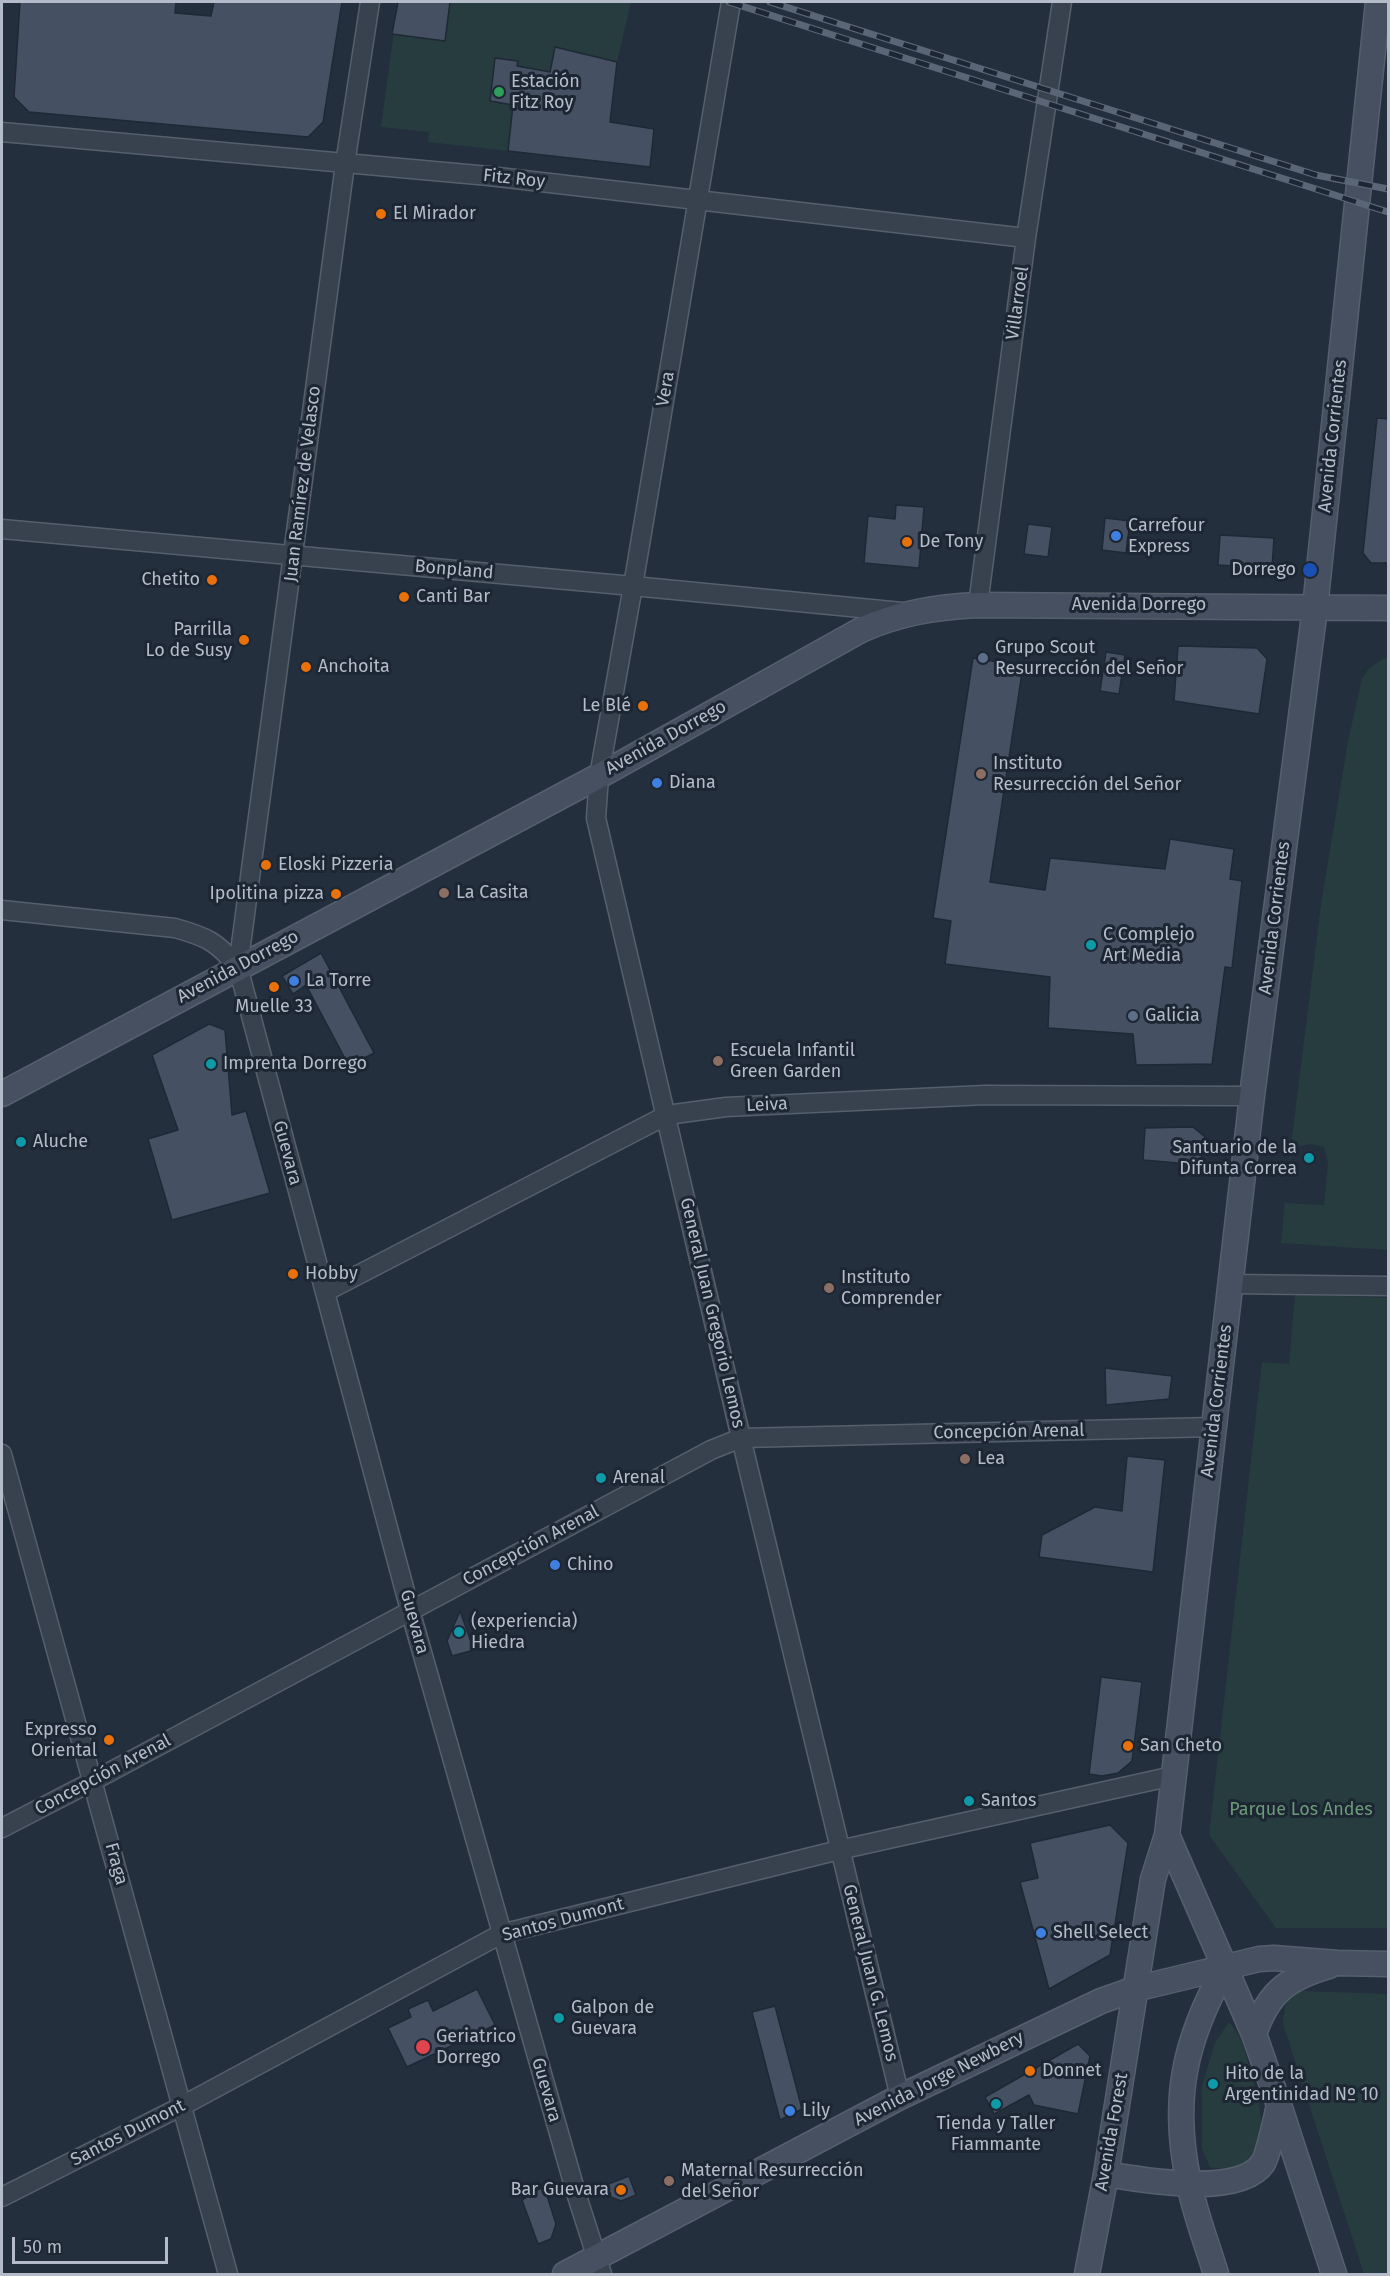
<!DOCTYPE html>
<html>
<head>
<meta charset="utf-8">
<style>
	body { margin:0 }
	#map { position:relative; width:1390px; height:2276px; overflow:hidden; background:#242f3e; font-family:"Fira Sans",sans-serif }
	canvas { display:block }
	.frame { position:absolute; inset:0; border:3px solid #b4bcc9; pointer-events:none }
	.scale { position:absolute; left:12px; top:2237px; width:156px; height:27px; box-sizing:border-box; border:3px solid #b4bcc9; border-top:0; padding-left:8px; font-size:18px; line-height:21px; white-space:nowrap; color:#b4bcc9; -webkit-text-stroke:4px #1d2633; paint-order:stroke }
</style>
</head>
<body>
<div id="map">
<canvas width="1390" height="2276"></canvas>
<div class="frame"></div>
<div class="scale">50 m</div>
</div>
<script>
const c = document.querySelector('canvas').getContext('2d');
c.lineJoin = 'round';
function paint(path, color) { c.fillStyle = color; c.fill(path, 'evenodd'); }
function stroke(path, color, width, dash) { c.strokeStyle = color; c.lineWidth = width; c.lineCap = dash ? 'butt' : 'round'; c.setLineDash(dash || []); c.stroke(path); }
function write(font, color, halo, rows, align = 'center') {
  c.font = font + ' "Fira Sans",sans-serif'; c.lineWidth = 6; c.setLineDash([]); c.textBaseline = 'middle'; c.strokeStyle = halo; c.fillStyle = color; for (const [text, x, y, turn = 0] of rows) {
    c.save(); c.translate(x, y); c.rotate((+turn || 0) * Math.PI / 180); c.textAlign = isNaN(turn) ? turn : align; if (halo) c.strokeText(text, 0, 0); c.fillText(text, 0, 0); c.restore();
  }
}
const green = new Path2D(`
	M398,2h233l-14,60 -7,60 44,7 -4,38 -222,-25 1,-10 -48,-5z
	M1388,656v594l-107,-7 4,-40 39,2 4,-42 -4,-16 -13,-3 -13,2 -9,15 32,-257 27,-163 14,-62 7,-11z
	M1295,1294l93,4v630h-112l-67,-93 53,-473 27,2z
	M1302,1991l86,3v280h-24l-81,-250c2,-17 1,-26 19,-33z
	M1229,2022c15,16 18,38 24,59 7,26 18,62 -8,81 -12,7 -22,8 -35,5l-8,-18v-63l13,-43z`);
const building = new Path2D(`
	M20,2h156l-1,11 36,3 3,-14h128l-19,120 -15,15 -279,-25 -15,-15z
	M398,2h52l-5,39 -53,-7z
	M555,47l62,15 -7,60 44,7 -4,38 -142,-16 5,-46 -23,-4 5,-43 23,3 -1,5 33,6z
	M1377,418l12,1v144h-18l-8,-10z
	M896,505l28,2 -5,61 -55,-5 4,-47 27,3z
	M1105,518l25,3 -4,32 -24,-3z
	M1028,524l24,3 -4,30 -24,-3z
	M1220,535l54,3 -2,30 -54,-3z
	M1178,646l79,2 10,11 -8,55 -85,-13z
	M1106,652l19,3 -6,39 -19,-3z
	M973,658l50,8 -33,216 55,8 5,-32 115,11 5,-30 64,10 -4,30 12,2 -10,87 -7,-1 -13,97 -76,1 -3,-31 -85,-6 2,-51 -105,-13 6,-43 -18,-3z
	M321,953l53,100 -25,13 -43,-81 -13,9 -11,-18z
	M209,1024l16,6 7,85 14,-4 24,82 -98,27 -24,-81 30,-9 -26,-75z
	M1193,1127l12,10 -5,28 -57,-5 2,-32z
	M1105,1368l67,8 -3,23 -63,6z
	M1127,1456l38,4 -12,112 -114,-15 3,-22 53,-28 27,4z
	M460,1611l14,39 -22,6 -5,-15z
	M1101,1677l41,5 -10,79 -14,12 -16,3 -13,-2z
	M1110,1825l18,18 -18,112 -61,34 -29,-107 18,-4 -8,-35z
	M477,1989l18,36 -88,42 -19,-39 23,-11 -3,-8 20,-9 5,11z
	M775,2006l27,103 -22,11 -28,-108z
	M1078,2044l12,12 -12,58 -44,-9 -5,-10 -35,19 -9,-17z
	M629,2176l7,19 -15,6 -10,-4 -5,-12z
	M544,2186l12,38 -5,15 -13,5 -16,-44z`);
const street = new Path2D(`
	M370,2l-25,162 -107,803 172,643 166,583 26,81
	M731,2l-98,584 -34,190 -3,42 145,620 159,659
	M2,132l487,44 537,62
	M2,529l631,57 269,26
	M978,605l48,-367 36,-236
	M2,910l173,18c32,9 41,13 63,39
	M1231,1284l157,2
	M325,1292l342,-177 59,-8 259,-12 267,1
	M2,1454l226,820
	M2,1828l91,-47 618,-331 30,-12 473,-11
	M2,2197l180,-91 319,-172 338,-84 334,-74`);
const secondary = new Path2D(`
	M2,1094l597,-318 262,-146c38,-17 75,-23 117,-25l410,3
	M1167,1835l87,199 25,71 55,169
	M1254,2034c14,-41 33,-56 75,-68
	M1106,2174c36,6 133,24 157,-11 5,-8 14,-48 16,-58
	M565,2274l335,-177 201,-96 34,-12 124,-30 15,-1 63,5 51,1
	M1087,2274l19,-100 47,-295 14,-44 85,-739 63,-488 63,-606
	M1216,2274c-9,-30 -21,-60 -27,-91 -18,-82 -5,-143 36,-215`);
const rail = new Path2D(`
	M729,2l659,210
	M770,2l546,173 72,14`);
const markers = [
	[499,92,6,"#2e9e5b"],
	[381,214,6,"#e8710a"],
	[1116,536,6,"#3f7fe0"],
	[907,542,6,"#e8710a"],
	[1310,570,8,"#1a4fb4"],
	[212,580,6,"#e8710a"],
	[404,597,6,"#e8710a"],
	[244,640,6,"#e8710a"],
	[983,658,6,"#5c6f8a"],
	[306,667,6,"#e8710a"],
	[643,706,6,"#e8710a"],
	[981,774,6,"#8d6e63"],
	[657,783,6,"#3f7fe0"],
	[266,865,6,"#e8710a"],
	[444,893,6,"#8d6e63"],
	[336,894,6,"#e8710a"],
	[1091,945,6,"#0f9aa8"],
	[294,981,6,"#3f7fe0"],
	[274,987,6,"#e8710a"],
	[1133,1016,6,"#5c6f8a"],
	[718,1061,6,"#8d6e63"],
	[211,1064,6,"#0f9aa8"],
	[21,1142,6,"#0f9aa8"],
	[1309,1158,6,"#0f9aa8"],
	[293,1274,6,"#e8710a"],
	[829,1288,6,"#8d6e63"],
	[965,1459,6,"#8d6e63"],
	[601,1478,6,"#0f9aa8"],
	[555,1565,6,"#3f7fe0"],
	[459,1632,6,"#0f9aa8"],
	[109,1740,6,"#e8710a"],
	[1128,1746,6,"#e8710a"],
	[969,1801,6,"#0f9aa8"],
	[1041,1933,6,"#3f7fe0"],
	[559,2018,6,"#0f9aa8"],
	[423,2047,8,"#e0444e"],
	[1030,2071,6,"#e8710a"],
	[1213,2084,6,"#0f9aa8"],
	[996,2104,6,"#0f9aa8"],
	[790,2111,6,"#3f7fe0"],
	[669,2181,6,"#8d6e63"],
	[621,2190,6,"#e8710a"]
];
const poiNames = [
	["Estación",511,82],
	["Fitz Roy",511,103],
	["El Mirador",393,214],
	["Carrefour",1128,526],
	["Express",1128,547],
	["De Tony",919,542],
	["Dorrego",1296,570,"right"],
	["Chetito",200,580,"right"],
	["Canti Bar",416,597],
	["Parrilla",232,630,"right"],
	["Lo de Susy",232,651,"right"],
	["Grupo Scout",995,648],
	["Resurrección del Señor",995,669],
	["Anchoita",318,667],
	["Le Blé",631,706,"right"],
	["Instituto",993,764],
	["Resurrección del Señor",993,785],
	["Diana",669,783],
	["Eloski Pizzeria",278,865],
	["La Casita",456,893],
	["Ipolitina pizza",324,894,"right"],
	["C Complejo",1103,935],
	["Art Media",1103,956],
	["La Torre",306,981],
	["Muelle 33",274,1007,"center"],
	["Galicia",1145,1016],
	["Escuela Infantil",730,1051],
	["Green Garden",730,1072],
	["Imprenta Dorrego",223,1064],
	["Aluche",33,1142],
	["Santuario de la",1297,1148,"right"],
	["Difunta Correa",1297,1169,"right"],
	["Hobby",305,1274],
	["Instituto",841,1278],
	["Comprender",841,1299],
	["Lea",977,1459],
	["Arenal",613,1478],
	["Chino",567,1565],
	["(experiencia)",471,1622],
	["Hiedra",471,1643],
	["Expresso",97,1730,"right"],
	["Oriental",97,1751,"right"],
	["San Cheto",1140,1746],
	["Santos",981,1801],
	["Shell Select",1053,1933],
	["Galpon de",571,2008],
	["Guevara",571,2029],
	["Geriatrico",436,2037],
	["Dorrego",436,2058],
	["Donnet",1042,2071],
	["Hito de la",1225,2074],
	["Argentinidad Nº 10",1225,2095],
	["Lily",802,2111],
	["Tienda y Taller",996,2124,"center"],
	["Fiammante",996,2145,"center"],
	["Maternal Resurrección",681,2171],
	["del Señor",681,2192],
	["Bar Guevara",609,2190,"right"]
];
const streetNames = [
	["Fitz Roy",514,179,6],
	["Villarroel",1018,303,-82],
	["Vera",666,389,-80],
	["Avenida Corrientes",1333,436,-84],
	["Juan Ramírez de Velasco",303,484,-83],
	["Bonpland",454,570,5],
	["Avenida Dorrego",1139,605],
	["Avenida Dorrego",666,738,-29],
	["Avenida Corrientes",1275,918,-83],
	["Avenida Dorrego",238,967,-28],
	["Leiva",767,1105,-3],
	["Guevara",287,1153,75],
	["General Juan Gregorio Lemos",712,1313,77],
	["Avenida Corrientes",1217,1401,-83],
	["Concepción Arenal",1009,1432,-1],
	["Concepción Arenal",531,1546,-28],
	["Guevara",414,1622,75],
	["Concepción Arenal",103,1775,-28],
	["Fraga",116,1864,75],
	["Santos Dumont",563,1920,-15],
	["General Juan G. Lemos",870,1973,76],
	["Avenida Jorge Newbery",939,2079,-27],
	["Guevara",546,2090,74],
	["Avenida Forest",1112,2132,-80],
	["Santos Dumont",128,2133,-27]
];
const parkNames = [
	["Parque Los Andes",1301,1810]
];
paint(green, '#263c3f');
paint(building, '#455162');
stroke(building, '#1f2835', 1.5);
stroke(street, '#565f6c', 21);
stroke(secondary, '#565f6c', 27);
stroke(street, '#38414e', 18);
stroke(secondary, '#465061', 24);
stroke(rail, '#5a6575', 7);
stroke(rail, '#1d2633', 4.5, [14]);
for (const [x, y, r, color] of markers) { const dot = new Path2D(); dot.arc(x, y, r, 0, 2 * Math.PI); c.fillStyle = color; c.fill(dot); stroke(dot, '#1d2633', 2); }
write('18px', '#b4bcc9', '#1d2633', poiNames, 'left');
write('18px', '#b4bcc9', '#1d2633', streetNames);
write('18px', '#6b9a76', '#1d2633', parkNames);
</script>
</body>
</html>
